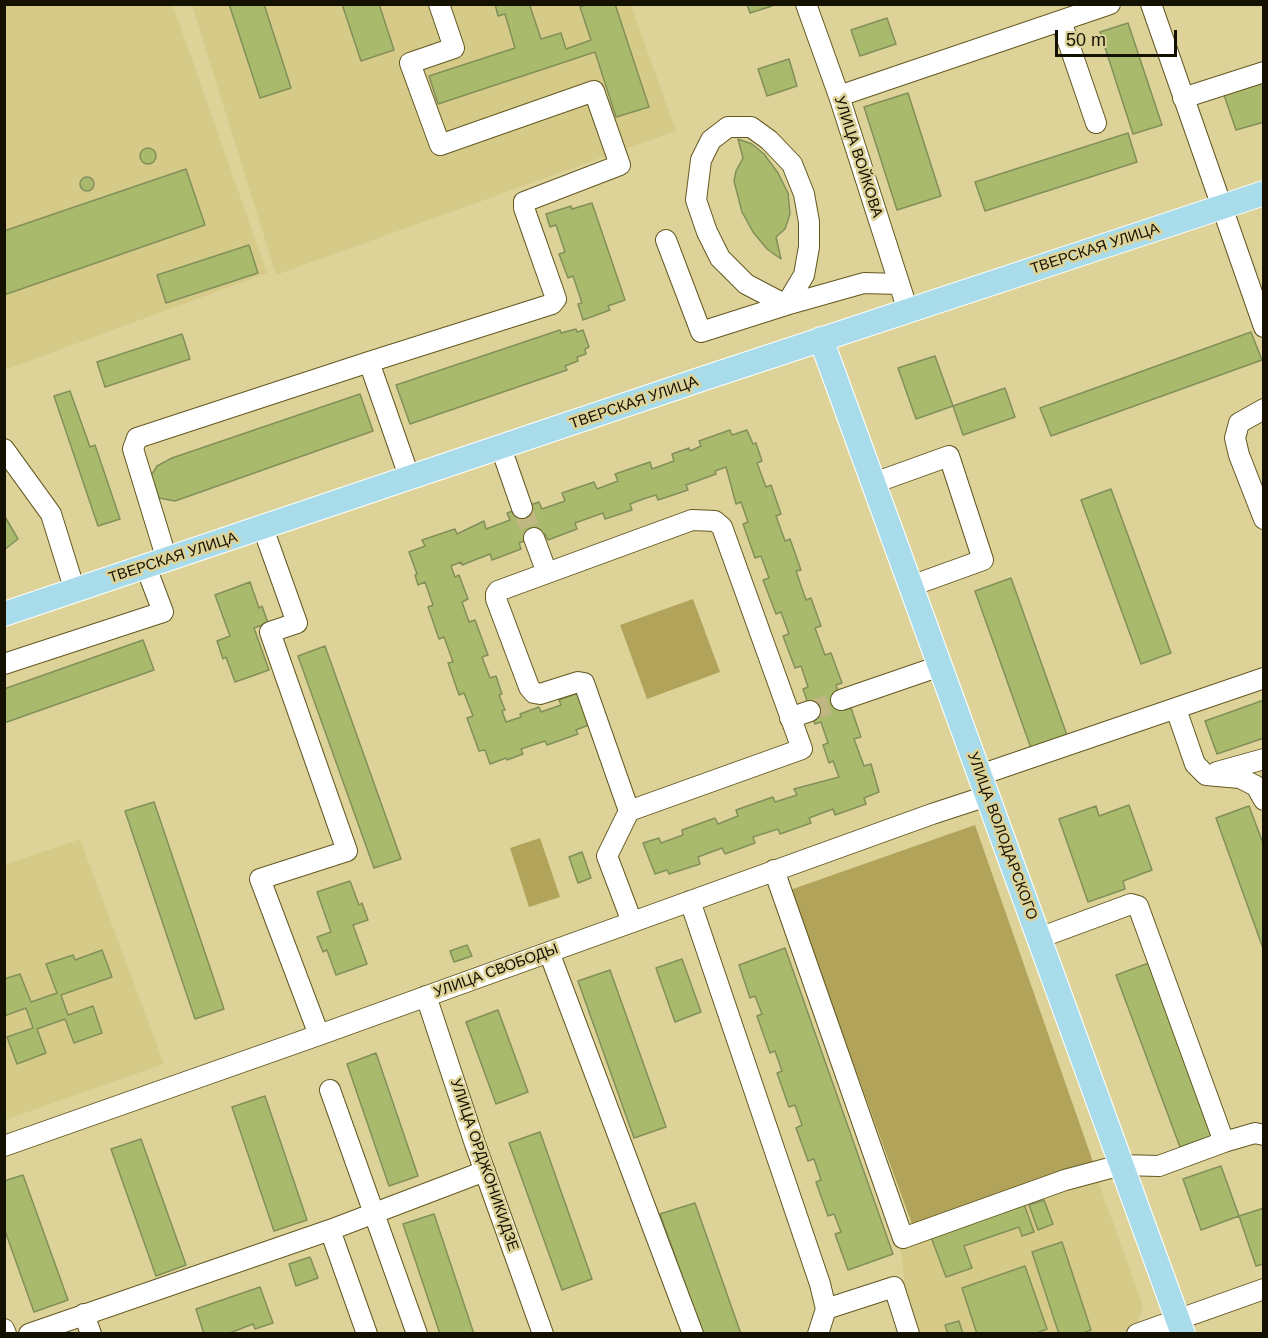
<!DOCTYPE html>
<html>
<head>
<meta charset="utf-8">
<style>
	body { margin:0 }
	#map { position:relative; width:1268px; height:1338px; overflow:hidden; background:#ddd399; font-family:Arial,sans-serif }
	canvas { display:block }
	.frame { position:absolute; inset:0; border:6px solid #151100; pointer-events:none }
	.scale { position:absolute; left:1055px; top:30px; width:122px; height:27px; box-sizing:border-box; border:3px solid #151100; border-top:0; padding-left:8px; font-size:18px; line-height:21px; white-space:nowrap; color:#151100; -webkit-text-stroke:4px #ddd399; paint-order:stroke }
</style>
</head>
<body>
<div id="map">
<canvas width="1268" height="1338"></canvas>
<div class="frame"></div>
<div class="scale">50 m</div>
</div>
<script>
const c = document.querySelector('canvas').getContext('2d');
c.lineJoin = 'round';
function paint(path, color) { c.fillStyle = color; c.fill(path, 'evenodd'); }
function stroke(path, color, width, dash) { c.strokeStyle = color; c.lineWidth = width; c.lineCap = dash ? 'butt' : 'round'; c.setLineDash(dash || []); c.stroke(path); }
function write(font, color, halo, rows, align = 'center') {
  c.font = font + ' Arial,sans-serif'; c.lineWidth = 5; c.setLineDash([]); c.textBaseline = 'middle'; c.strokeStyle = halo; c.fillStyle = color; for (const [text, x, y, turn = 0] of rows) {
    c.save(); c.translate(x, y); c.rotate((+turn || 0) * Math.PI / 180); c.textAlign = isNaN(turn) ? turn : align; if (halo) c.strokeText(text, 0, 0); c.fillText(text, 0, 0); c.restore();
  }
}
const built = new Path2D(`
	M5,5h168l94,268 -262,97z
	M192,5h439l45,126 -400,144z
	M80,839l84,225 -159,56 -1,-255z
	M1096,1175l47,131 -7,22 -17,5h-206l-4,-12 -9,-77z`);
const green = new Path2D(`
	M693,599l27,73 -73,27 -27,-74z
	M975,825l118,337 -180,65 -123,-337z
	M540,838l20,59 -31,10 -19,-59z`);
const building = new Path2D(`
	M229,4h35l27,84 -31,10z
	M342,4h37l15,46 -33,11z
	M495,4h40l-5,2 11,33 20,-6 5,16 25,-9 -11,-33 8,-3h27l34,103 -33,10 -21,-65 -157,52 -9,-28 86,-28 -10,-34 -7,2z
	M747,4h25v2l-22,7z
	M887,18l9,26 -36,12 -9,-26z
	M1128,23l34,102 -29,9 -33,-102z
	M789,59l8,27 -30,10 -9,-27z
	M1264,82v40l-28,8 -12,-35z
	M908,93l33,103 -44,14 -33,-103z
	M1128,133l9,29 -152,49 -10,-29z
	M738,139l14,5 12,10 14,19 10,20 2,21 -5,15 -9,8 5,22 -14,-10 -14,-17 -11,-20 -8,-31 2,-10 7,-13z
	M140 156a8 8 0 1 1 16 0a8 8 0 1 1-16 0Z
	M186,169l19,56 -201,70v-64z
	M80 184a7 7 0 1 1 14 0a7 7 0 1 1-14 0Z
	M592,203l33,97 -17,6 2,4 -27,10 -5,-16 4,-1 -9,-27 -5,2 -9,-24 6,-2 -9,-27 -6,2 -4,-13 25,-8 1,3z
	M249,245l9,28 -92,30 -9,-28z
	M576,329l1,3 6,-2 6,17 -4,2 1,5 -9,3 1,4 -13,5 2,4 -157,54 -14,-39 164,-55 1,3z
	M1251,332l11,28 -211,76 -11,-28z
	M182,334l8,25 -85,28 -8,-25z
	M935,356l18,50 -37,13 -18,-51z
	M1005,388l10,29 -52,18 -10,-29z
	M70,391l20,56 5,-2 25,74 -22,7 -44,-130z
	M360,394l13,37 -198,70 -16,-3 -8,-22 6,-10 15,-8z
	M730,430l2,5 15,-5 6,14 3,-1 6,18 -5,2 9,24 5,-2 10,29 -5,2 9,25 5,-2 11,31 -5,1 10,29 5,-2 10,28 -6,2 10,27 6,-2 11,30 -6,2 9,25 6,-2 10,29 -7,2 10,27 7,-2 8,28 -15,6 2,6 -31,11 -2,-6 -24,9 2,5 -31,11 -2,-5 -25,8 2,6 -30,11 -3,-6 -24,9 2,7 -31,10 -2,-4 -12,4 -12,-31 16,-5 2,5 22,-8 -1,-5 33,-12 3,6 20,-8 -2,-6 37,-13 2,5 22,-7 -3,-6 45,-12 -6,-16 -4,2 -6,-18 5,-2 -7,-21 -6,2 -12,-35 5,-2 -7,-21 -6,2 -12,-32 6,-2 -8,-22 -5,2 -13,-34 6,-2 -8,-22 -6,2 -12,-34 5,-2 -7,-20 -5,2 -10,-37 -11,4 1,3 -30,11 2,5 -30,10 -2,-5 -13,4 -13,5 2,6 -27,9 -2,-6 -28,10 2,6 -29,11 -3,-6 -26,9 2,6 -29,11 -2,-6 -28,11 -1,-3 -10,4 4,11 4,-2 9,24 -6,3 7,20 6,-2 13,35 -6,2 8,21 6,-2 6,18 -3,1 6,15 -3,1 4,11 15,-5 -1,-3 19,-7 2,5 20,-7 -2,-5 20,-7 12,31 -15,6 2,4 -31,11 -2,-4 -24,8 2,5 -16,6 -1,-2 -16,6 -5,-14 -6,1 -12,-33 6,-2 -9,-23 -5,2 -11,-32 5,-1 -9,-25 -5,2 -11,-32 5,-2 -8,-23 -7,3 -3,-10 2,-1 -8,-22 16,-6 -3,-6 33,-11 2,5 27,-13 2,8 24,-9 -3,-7 32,-11 3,7 23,-8 -3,-8 32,-11 3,7 21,-8 -3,-7 35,-12 2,7 22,-8 -2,-7 17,-6 1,3 11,-5 -2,-5z
	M1111,489l60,164 -30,11 -60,-164z
	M4,515l14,24 -14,11z
	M1011,578l57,160 -36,13 -57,-160z
	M250,582l9,26 3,-2 6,17 -14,5 15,42 -34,12 -9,-25 -3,2 -6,-18 13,-5 -15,-41z
	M143,640l11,30 -150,53v-34z
	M325,646l76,213 -27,9 -76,-212z
	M1264,700v38l-47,16 -12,-33z
	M154,802l70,207 -29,10 -70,-208z
	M1129,805l23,65 -29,11 2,8 -37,13 -29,-83 37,-13 3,10z
	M1249,806l15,40v105l-48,-133z
	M582,852l9,26 -13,5 -9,-26z
	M350,881l9,24 3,-2 6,17 -15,5 14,39 -31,11 -9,-25 -4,2 -6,-15 14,-5 -14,-40z
	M467,945l5,11 -18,6 -4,-11z
	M785,948l108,306 -45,16 -13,-36 6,-2 -7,-18 -6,2 -12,-34 5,-2 -7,-21 -6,2 -12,-33 6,-3 -7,-20 -6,2 -12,-34 5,-2 -7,-20 -5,2 -13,-37 5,-2 -7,-18 -5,2 -11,-33z
	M102,950l10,27 -51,18 7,20 25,-9 9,27 -28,10 -9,-24 -28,10 9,24 -29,11 -10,-27 26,-9 -7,-20 -22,8v-37l16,-5 11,28 26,-9 -11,-29 27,-9 2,5z
	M682,959l19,53 -26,10 -19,-54z
	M1149,963l65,172 -34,12 -64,-172z
	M610,970l56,157 -32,11 -56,-157z
	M498,1010l30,82 -32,12 -30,-82z
	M376,1053l42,123 -29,10 -42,-122z
	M265,1096l42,124 -33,11 -42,-124z
	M540,1132l52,147 -30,11 -53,-147z
	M141,1139l45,126 -30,11 -45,-127z
	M1221,1166l18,50 -38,14 -18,-51z
	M23,1175l45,125 -34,12 -30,-84v-47z
	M1044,1200l9,24 -15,6 -9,-25z
	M695,1203l46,131h-38l-43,-120z
	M1024,1204l10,28 -12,4 -3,-9 -55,19 8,22 -26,9 -15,-40z
	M1264,1208v56l-8,2 -17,-50z
	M434,1214l40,120h-34l-37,-110z
	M1062,1242l29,88 -10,4h-22l-27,-82z
	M310,1257l8,21 -22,8 -7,-22z
	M1025,1266l22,63 -13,5h-57l-15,-46z
	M260,1287l13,36 -18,6 -2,-5 -26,10h-23l-8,-25z
	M959,1321l4,13h-15l-3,-9z`);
const minorTunnel = new Path2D(`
	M522,508l12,30
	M810,711l31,-11`);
const minor = new Path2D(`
	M806,4l33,92 69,215
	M1151,4l113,323
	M1061,21l35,102
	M839,96l271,-92
	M1183,98l81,-26
	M666,240l35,92 85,-27 18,-30 5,-28v-25l-5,-28 -12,-30 -23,-24 -18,-13h-23l-17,13 -10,20 -5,40 11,32 13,26 26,26 40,21 78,-22 35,1
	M1264,409l-25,14 -4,15 4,17 25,64
	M501,448l21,60
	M4,449l47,65 24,77
	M410,479l-41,-117 183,-58 4,-5 -2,-6 -30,-85v-6l96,-37 -26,-74 -154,54 -30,-82 44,-15 -15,-44
	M874,483l75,-27 34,104 -72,26
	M263,528l34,95 -27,9 77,219 -87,28 59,156
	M534,538l13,35
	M167,560l-34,-111 4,-11 232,-76
	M4,664l159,-52 -17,-45
	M841,700l99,-34
	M1176,709l19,55 11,11 34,3 16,8 8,14
	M790,718l20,-7
	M1217,772l47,-13
	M980,775l284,-97
	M629,811l-45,-128 -6,-1 -38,12 -6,-1 -5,-6 -33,-88v-5l2,-3 194,-71 23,1 7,6 80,222 -173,62 -22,45 25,66
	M774,870l129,368 162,-58 56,-15 38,1 65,-24 -86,-236 -7,-2 -92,34
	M690,901l130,383 6,25 68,-22 15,47
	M549,952l144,382
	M426,996l49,148 68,190
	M330,1090l87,244
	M1224,1142l31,-9 9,2
	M4,1146l315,-111 613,-221 55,-18
	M330,1230l37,104
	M84,1314l7,20
	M4,1329l2,5
	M29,1334l301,-104 155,-59
	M818,1334l8,-25
	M1137,1334l127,-45`);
const major = new Path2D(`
	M821,339l362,995
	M4,614l701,-236 559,-185`);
const streetNames = [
	["УЛИЦА ВОЙКОВА",858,157,72],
	["ТВЕРСКАЯ УЛИЦА",1095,249,-18],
	["ТВЕРСКАЯ УЛИЦА",634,403,-19],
	["ТВЕРСКАЯ УЛИЦА",173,558,-18],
	["УЛИЦА ВОЛОДАРСКОГО",1002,836,70],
	["УЛИЦА СВОБОДЫ",496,971,-20],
	["УЛИЦА ОРДЖОНИКИДЗЕ",484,1165,71]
];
paint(built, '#d6ca89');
paint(green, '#b1a35a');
paint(building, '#a9ba6c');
stroke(building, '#838f5a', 1.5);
stroke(minorTunnel, '#bfb682', 20, [20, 10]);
stroke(minor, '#635821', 22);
stroke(major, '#fff', 26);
stroke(minor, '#fff', 20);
stroke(major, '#a9dceb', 24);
write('15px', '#151100', '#ddd399', streetNames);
</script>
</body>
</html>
